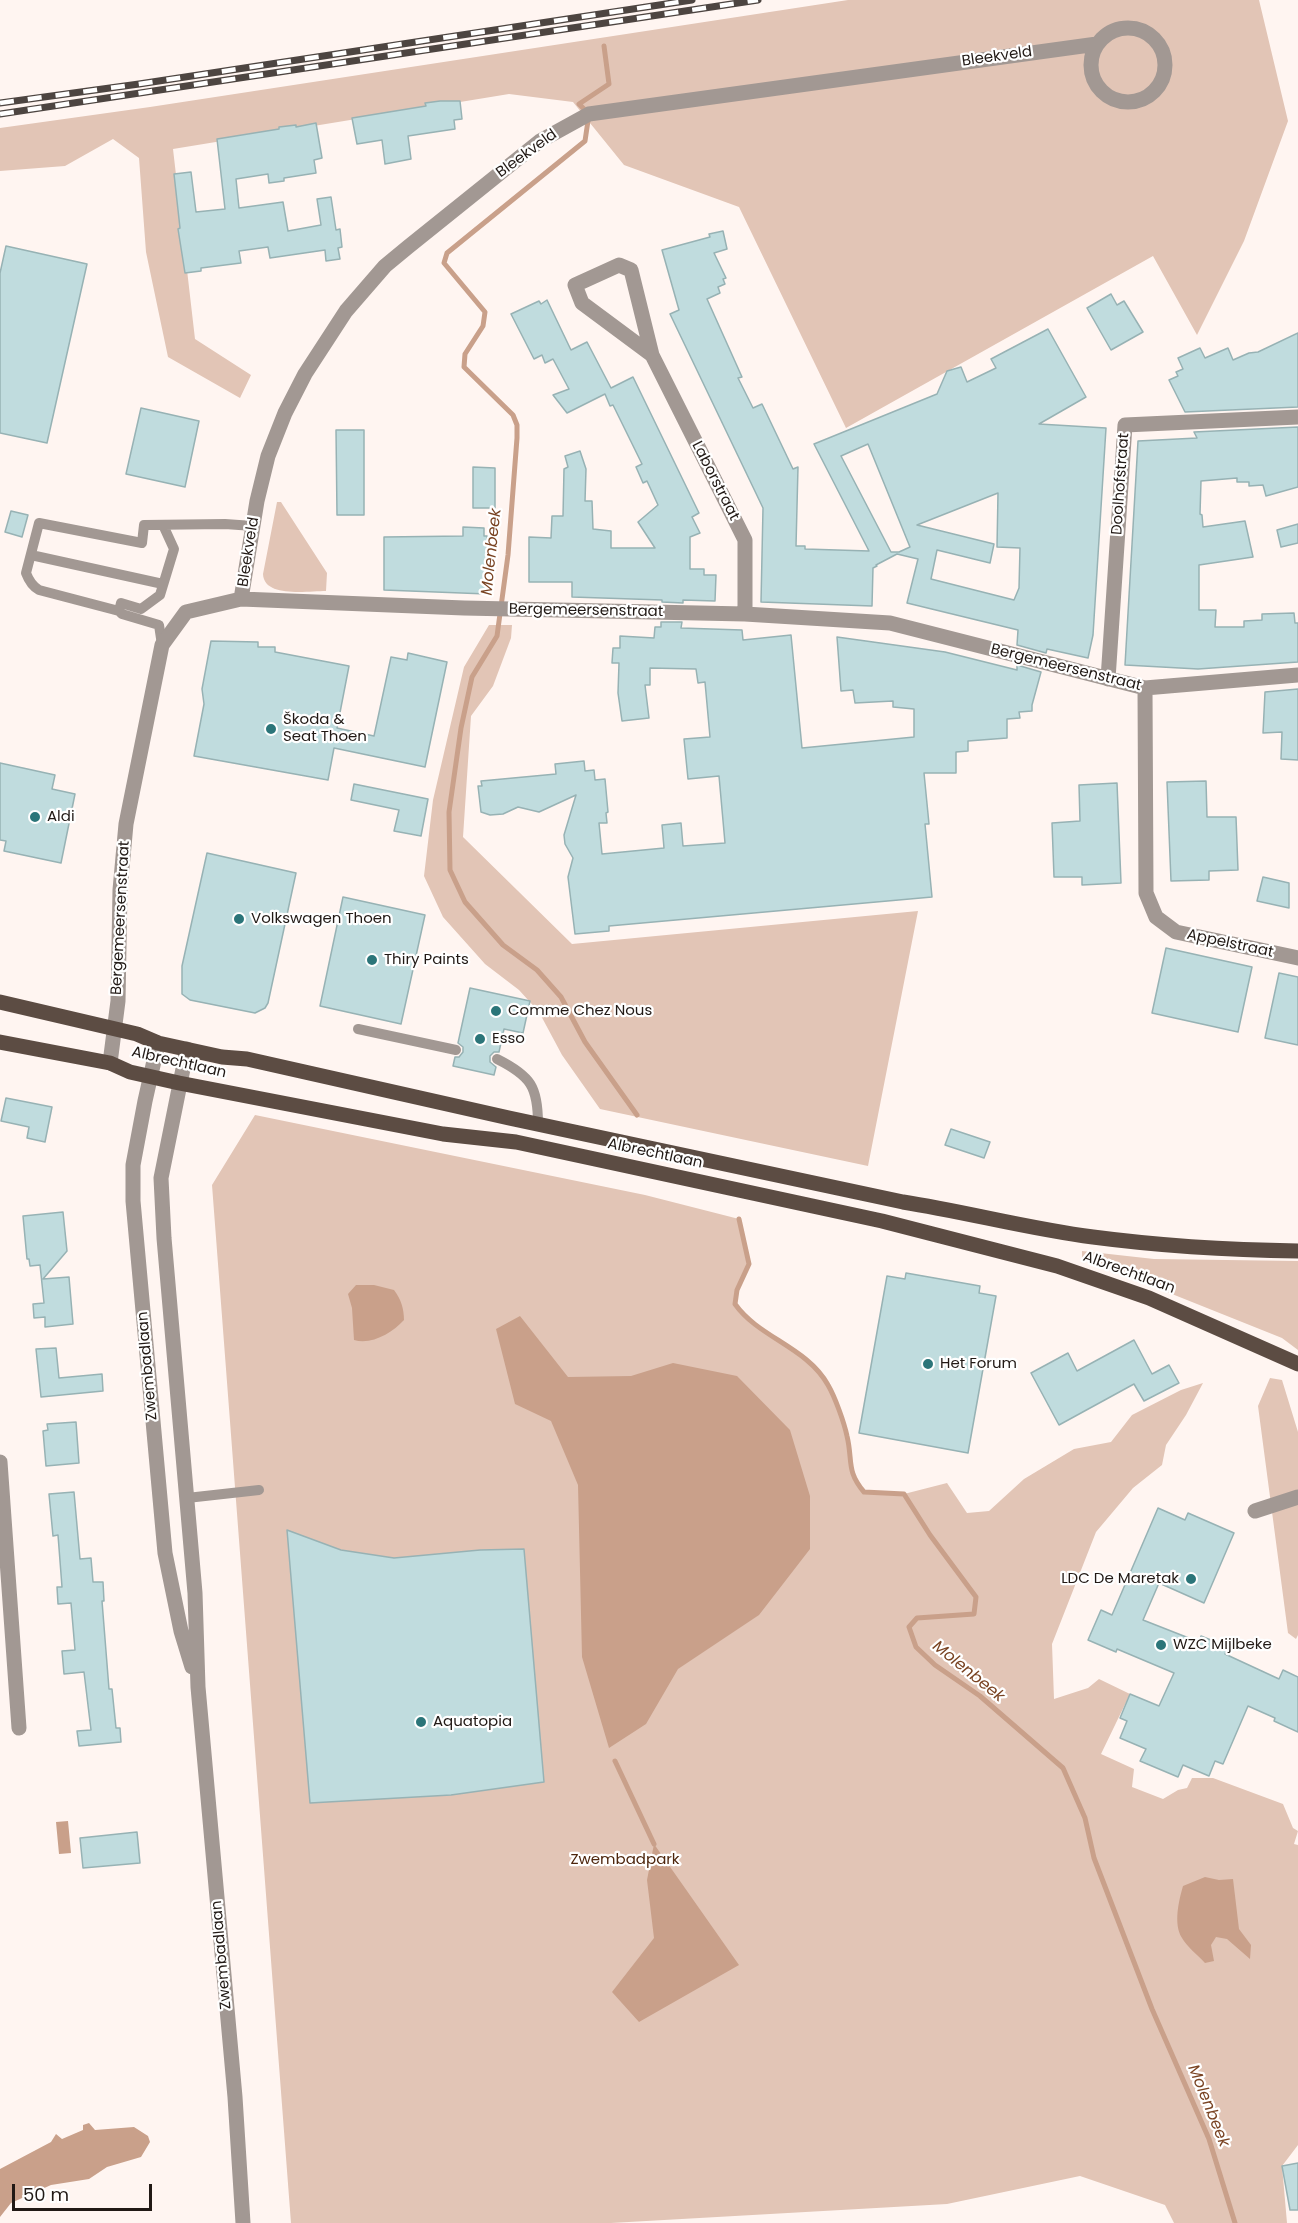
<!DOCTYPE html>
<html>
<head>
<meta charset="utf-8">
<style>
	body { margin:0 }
	#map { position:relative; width:1298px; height:2223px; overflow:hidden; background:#fff5f1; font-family:Poppins,sans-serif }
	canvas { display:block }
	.scale { position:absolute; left:12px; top:2184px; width:140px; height:27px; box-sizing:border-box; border:3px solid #211915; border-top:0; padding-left:8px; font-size:18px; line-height:21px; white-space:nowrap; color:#211915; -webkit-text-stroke:4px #fff; paint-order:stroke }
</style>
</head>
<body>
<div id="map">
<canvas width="1298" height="2223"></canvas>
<div class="scale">50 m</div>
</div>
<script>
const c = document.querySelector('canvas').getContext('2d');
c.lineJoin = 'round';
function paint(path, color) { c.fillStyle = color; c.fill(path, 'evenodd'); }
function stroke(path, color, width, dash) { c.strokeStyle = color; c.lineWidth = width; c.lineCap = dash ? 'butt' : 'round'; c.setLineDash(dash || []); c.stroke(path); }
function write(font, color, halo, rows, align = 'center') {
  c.font = font + ' Poppins,sans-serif'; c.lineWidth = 4.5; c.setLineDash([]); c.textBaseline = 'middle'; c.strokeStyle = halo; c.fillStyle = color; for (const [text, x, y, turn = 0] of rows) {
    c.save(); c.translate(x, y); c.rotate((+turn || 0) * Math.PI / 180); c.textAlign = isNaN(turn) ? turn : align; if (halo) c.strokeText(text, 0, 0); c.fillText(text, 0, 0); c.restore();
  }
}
const green = new Path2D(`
	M848,0h411l29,121 -44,120 -47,94 -44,-79 -307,172 -107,-221 -115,-42 -51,-63 -64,-8 -336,55 22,190 56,36 -11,23 -72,-41 -22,-105 -7,-94 -26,-19 -48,27 -65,5v-43l150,-21z
	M277,502h4l46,71 -1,18c-19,0 -62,7 -63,-17z
	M489,625h23l-1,13 -18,48 -22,30 -8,121 109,107 346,-33 -50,255 -268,-57 -38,-54 -23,-43 -20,-22 -34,-26 -42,-47 -19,-41 9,-76 31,-133z
	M255,1115l390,80 94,24 10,45 -12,26 -2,14c24,34 72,43 93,81 7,13 16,37 19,51 6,25 -1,35 17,56l40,2 43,-11 20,30 22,-2 35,-32 50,-30 37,-7 21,-27 49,-25 22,-7 -17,32 -20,30 -4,20 -29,23 -37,44 -44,112 2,55 34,-11 11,-9 31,15 -29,60 33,15 -2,18 31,12 15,-9 9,-2 5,-10h21l70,26 10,24 5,3 -4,13 4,1v300l-16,21 5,57h-113l-9,-18 -85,-29 -133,28 -336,19h-320l-79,-1038z
	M1082,1251l72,8 144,2v89l-16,-12 -200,-80z
	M1270,1378l12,2 16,52v203l-2,4 -8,-6 -30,-227z`);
const water = new Path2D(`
	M356,1285h18l20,5c7,9 10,19 10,30 -12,13 -32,25 -50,20l-2,-32 -4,-14z
	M520,1316l48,61 63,-1 42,-13 64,13 53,54 20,66v53l-51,66 -81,54 -32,55 -37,24 -27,-91 -4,-172 -27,-64 -36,-17 -19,-75z
	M68,1821l3,32 -12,1 -3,-32z
	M654,1844l85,121 -100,57 -27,-30 42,-54 -7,-58z
	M1205,1877l14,3 14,-1 6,50 12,16 -1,14 -23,-20 -11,-2 -5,8 3,16 -9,2c-7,-8 -18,-16 -23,-25 -9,-14 -3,-38 1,-52z
	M89,2123l6,7 39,-3 14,9 2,6 -9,15 -34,10 -18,12 -38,6 -40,18 -11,14v-48l51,-27 5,-8 6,5 21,-9v-5z`);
const stream = new Path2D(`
	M604,46l5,38 -30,20 10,10 -4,27 -138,112 -3,10 41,49 -2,14 -18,28 -1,13 49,48 4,10v13l-9,117 -11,81 -25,41 -11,51 -12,84 1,58 15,32 38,43 34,25 24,27 24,45 52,73
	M739,1219l10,45 -12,26 -2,14c24,34 72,43 93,81 7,12 16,37 19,51 6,25 -1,35 17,56l40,2 26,41 46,62 -2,17 -57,4 -8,9 7,20 19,18 45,31 83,72 22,50 9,40 58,151 57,130 26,84
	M615,1761l39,83`);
const building = new Path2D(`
	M440,101h20l2,18 -8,1 1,9 -47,7 3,23 -26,5 -3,-24 -25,4 -5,-26 74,-12 -1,-3z
	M316,123l6,35 -8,2 2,13 -32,5v3l-15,2 -1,-9 -32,5 3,29 44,-6 5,29 33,-6 -4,-26 14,-2 5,33 4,-1 2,18 -4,1 2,11 -14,2 -1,-11 -55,8 -2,-11 -29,4 2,12 -40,5v3l-16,2 -7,-44 2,-1 -6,-54 17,-2 5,40 29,-3 -8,-70 62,-10v-2l17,-2v2z
	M723,231l4,18 -13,4 12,25 -3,1 2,5 -7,3 2,6 -13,6 35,78 -4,1 15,30 9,-4 31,65 5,-2 -2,79h9v3l64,2 -55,-107 123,-50 10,-23 14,-4 6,15 29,-14 -5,-9 57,-30 38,68 -47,27 67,4 -13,207 -5,23 -41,-9 -1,4 -29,-8 1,-15 -111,-27 11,-44 -21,-5 -21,11 1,1 -4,2 -1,38 -111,-4 2,-94 -93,-194 9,-4 -17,-60 48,-13 -1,-3zM868,444l42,103 -11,5h-8l-50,-96zM998,493l-1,54 23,1 -1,40 -5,12 -83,-21 6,-29 53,13 4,-19 -77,-19z
	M6,246l81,18 -40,179 -47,-10v-160z
	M1111,294l6,11 7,-4 19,31 -32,18 -24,-42z
	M547,300l24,50 16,-8 24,46 22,-11 66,136 -7,4 8,16 -10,4v32h14v6h12l-1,26 -32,-1v3l-21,-1v-2l-90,-3v-15h-43v-45l22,1 1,-22h11l1,-47 4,-2 -3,-11 15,-5 6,18 -1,32h7l1,28 18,2v17h44l-17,-26 20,-17 -11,-24 -4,2 -7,-16 6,-3 -29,-59 -3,1 -5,-12 -38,19 -14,-18 16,-6 -16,-30 -8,4 -3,-8 -8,4 -23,-45 28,-13 2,3z
	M1298,333v74l-113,5 -16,-32 9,-4 -2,-4 7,-3 -5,-11 22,-10 5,10 23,-10 5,12 16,-7 9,-1z
	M141,408l58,13 -14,66 -59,-13z
	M1298,427v60l-32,9 -3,-11 -14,1v-4h-12v-4l-36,3 -1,33 2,1 1,12 42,-6 8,36 -54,8v45h17l-1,17h29v-6l18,-1v-6l32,-1 1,10h3v39l-100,7 -73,-4 13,-224 59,-3 -3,-6z
	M336,430h28v85h-27z
	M473,467l22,1v40h-22z
	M11,511l17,4 -6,22 -17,-5z
	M1298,524v19l-17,4 -4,-17z
	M463,527l21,1v8h3v58l-103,-4v-53l79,-1z
	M661,622h21l-1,6 61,2 1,10 48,-5 11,113 112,-11v-28l-21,-2v-6l-38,2 -2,-13 -12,1 -4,-54 108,15 72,18v-5l24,7 -9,33v6l-13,1 1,6 -13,1v19l-39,3v10l-12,1v21h-32l5,51h-4l7,73 -323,29v5l-34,3 -7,-57 5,-19 -8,-14 -1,-9 12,-40 -37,17 -21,-5 -15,7 -13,1 -9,-3 -3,-26h4l-1,-5 75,-7 -1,-10 29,-3 1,10 9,-1 1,10 10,-1 3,33 -2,1 1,10h-8l3,31 62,-6 -2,-23 19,-2 2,23 42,-3 -6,-67 -31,3 -4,-40 26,-2 -5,-55 -7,1 -2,-14 -46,-1v17h-5l4,33 -27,3 -4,-28 1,-30h-7l1,-15h7v-12l34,2 1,-11h6z
	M211,641l47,1v5h17v5l74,14 -12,62 37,8 17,-79 16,3 1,-7 39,9 -22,105 -91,-19 -6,32 -134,-24 10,-52 -2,-15z
	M1298,689v71l-17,-1 1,-27 -19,1 2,-41z
	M0,763l55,12 -3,14 23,5 -14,69 -57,-12 2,-10 -6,-1z
	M1206,781l1,36h29l2,53 -29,1v9l-38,1 -4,-99z
	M1117,783l4,100 -39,2v-8h-28l-2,-54 28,-2 -1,-36z
	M354,784l74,15 -7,37 -27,-5 5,-21 -48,-10z
	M207,853l89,20 -28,130 -3,5 -10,5 -65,-13 -8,-6v-28z
	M1263,877l26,6v25l-32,-7z
	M343,897l82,18 -24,109 -81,-18z
	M1166,948l86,19 -14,65 -86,-19z
	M1279,973l19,4v68l-33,-7z
	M470,988l60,13 -7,32 -19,-4 -5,23h-5l-4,4v6l6,5 -2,8 -41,-9 2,-9h4l4,-5v-5l-5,-4z
	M6,1098l46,9 -7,35 -18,-4 2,-11 -28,-6z
	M951,1129l39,13 -6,16 -39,-13z
	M63,1212l4,39 -24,28 26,-2 4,47 -28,3v-10l-11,1 -1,-14 11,-1 -4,-38 -10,1 -1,-7h-2l-4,-43z
	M906,1273l74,13 -1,7 17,3 -28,157 -109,-20 28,-157 18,3z
	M1134,1340l18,34 17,-9 10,18 -35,18 -10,-17 -75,41 -28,-52 37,-20 9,18z
	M56,1348l3,30 43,-4 1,17 -62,6 -5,-48z
	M76,1422l3,41 -33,3 -3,-35 5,-1 -1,-6z
	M74,1492l6,67 11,-1 2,24h10l1,19h-2l7,88h3l4,39h4l1,14 -42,4 -2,-15 14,-1 -7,-58 -20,2 -2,-23 13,-1 -4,-47 -13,1 -1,-17h5l-4,-52 -5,1 -4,-42z
	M1158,1508l27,12 3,-7 46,20 -30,70 -45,-20 -16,37 56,22 2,-6 27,11 -3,7 54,25 4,-9 15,7v55l-24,-11 1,-3 -27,-12 -25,58 -8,-3 -6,15 -26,-11 -5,12 -38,-16 6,-12 -26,-11 7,-17 -7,-3 10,-24 29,12 15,-33 -57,-24 -1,3 -28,-12 13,-30 11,5z
	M287,1530l54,20 53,8 86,-8 44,-1 20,233 -93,13 -141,8z
	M137,1832l3,31 -57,5 -3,-30z
	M1298,2163v47h-8l-8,-44z`);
const service = new Path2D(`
	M163,525l11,24 -14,46 -19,14 -20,-6 -2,8 -80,-21c-7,-4 -10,-9 -13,-17l13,-50 103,20 2,-18 81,-1 28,2
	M31,555l132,29
	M119,611l3,3 37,11 3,20
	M358,1029l98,21
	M497,1059c34,17 41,28 41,65
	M187,1498l72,-8`);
const minor = new Path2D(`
	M1091 65a37 37 0 1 1 74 0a37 37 0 1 1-74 0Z
	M652,355l-70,-52 -7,-18 44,-20 12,5 21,85 93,185v74
	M241,599l16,-98 11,-45 17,-43 20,-39 41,-63 39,-45 23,-19 132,-106 49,-27 508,-70
	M1108,679l17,-254 173,-8
	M1145,688l1,205 10,24 20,15 122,26
	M110,1063l8,-62 2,-111 6,-66 36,-179 24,-33 55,-13 223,9 281,6 145,9 255,65 153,-13
	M0,1462l19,266
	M1255,1511l43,-14`);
const tertiary = new Path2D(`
	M158,1043l-13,58 -12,64v36l32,352 16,78 11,36
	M187,1049l-26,129 3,60 31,355 3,94 37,410 8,126`);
const primary = new Path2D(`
	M0,1002l137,32 21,9 64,14 25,2 262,59 394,84c64,10 126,27 190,35 68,9 136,13 205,14
	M0,1042l110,21 20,9 49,11 264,51 73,8 366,79 175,45 92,32 149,66`);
const rail = new Path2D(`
	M0,103l139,-19 553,-84
	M0,114l758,-114`);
const markers = [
	[271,729,6,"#2b7579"],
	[35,817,6,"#2b7579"],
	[239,919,6,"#2b7579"],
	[372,960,6,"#2b7579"],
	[496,1011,6,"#2b7579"],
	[480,1039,6,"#2b7579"],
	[928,1364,6,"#2b7579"],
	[1191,1579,6,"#2b7579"],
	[1161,1645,6,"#2b7579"],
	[421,1722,6,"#2b7579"]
];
const streetNames = [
	["Bleekveld",997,57,-8],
	["Bleekveld",527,154,-36],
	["Laborstraat",715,481,63],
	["Doolhofstraat",1121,484,-86],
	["Bleekveld",249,552,-81],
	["Bergemeersenstraat",586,611,1],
	["Bergemeersenstraat",1066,668,14],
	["Bergemeersenstraat",121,918,-87],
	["Appelstraat",1230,944,12],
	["Albrechtlaan",179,1063,13],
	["Albrechtlaan",655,1154,12],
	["Albrechtlaan",1129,1273,20],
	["Zwembadlaan",148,1366,-95],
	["Zwembadlaan",222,1955,-95]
];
const poiNames = [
	["Škoda &",283,720],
	["Seat Thoen",283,737],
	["Aldi",47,817],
	["Volkswagen Thoen",251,919],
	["Thiry Paints",384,960],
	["Comme Chez Nous",508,1011],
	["Esso",492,1039],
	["Het Forum",940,1364],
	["LDC De Maretak",1179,1579,"right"],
	["WZC Mijlbeke",1173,1645],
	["Aquatopia",433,1722]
];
const parkNames = [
	["Zwembadpark",625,1860]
];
const waterNames = [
	["Molenbeek",492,552,-84],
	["Molenbeek",968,1672,39],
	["Molenbeek",1208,2106,68]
];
paint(green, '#e2c5b6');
paint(water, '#c9a08a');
stroke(stream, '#c9a08a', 5);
paint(building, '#c0dcde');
stroke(building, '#97b2b4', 1.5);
stroke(service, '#a29893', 10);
stroke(minor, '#a29893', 15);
stroke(tertiary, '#a29893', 15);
stroke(primary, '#5c4c43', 15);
stroke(rail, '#4d4541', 7);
stroke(rail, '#fff', 4.5, [14]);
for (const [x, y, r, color] of markers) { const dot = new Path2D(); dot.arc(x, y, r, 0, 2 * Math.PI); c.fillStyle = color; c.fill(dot); stroke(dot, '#fff', 2); }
write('15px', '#211915', '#fff', streetNames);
write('15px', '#211915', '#fff', poiNames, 'left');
write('15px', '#4d250c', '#fff', parkNames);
write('italic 16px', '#794322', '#fff', waterNames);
</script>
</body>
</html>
